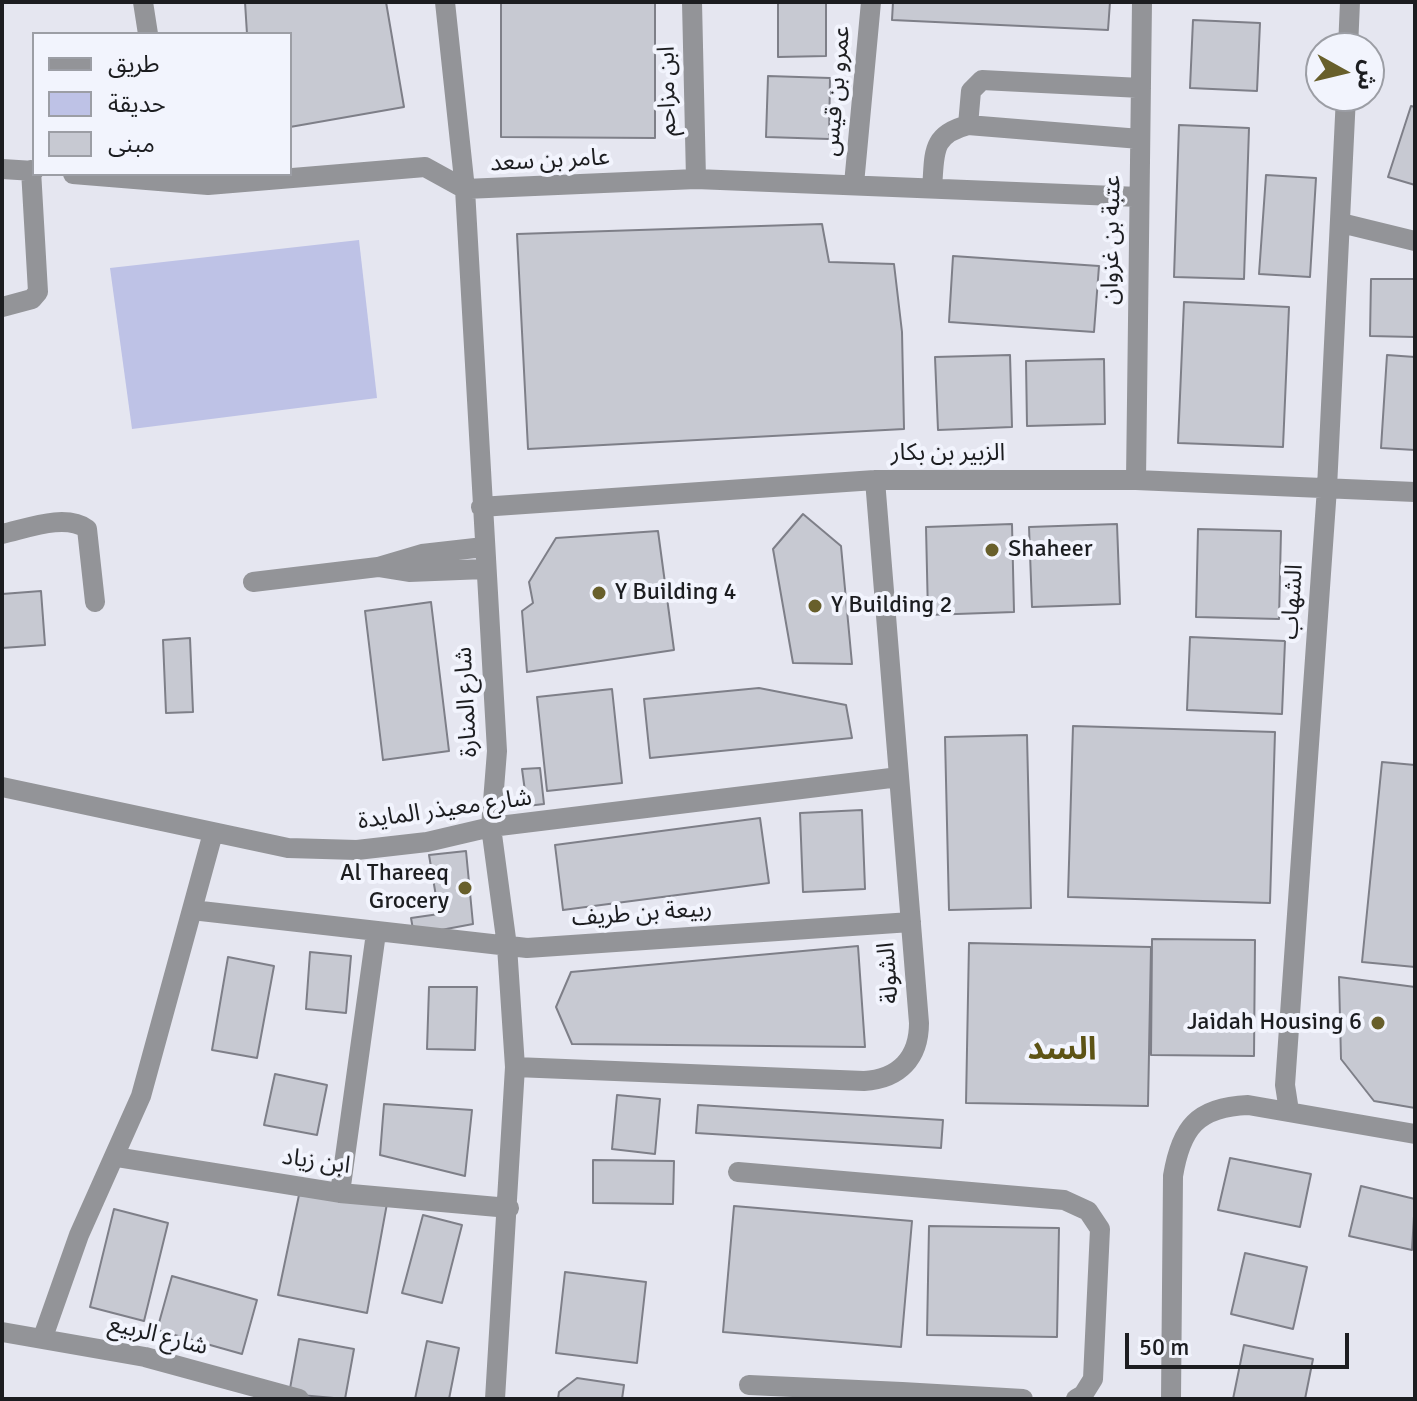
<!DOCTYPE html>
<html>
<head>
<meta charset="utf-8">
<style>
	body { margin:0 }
	#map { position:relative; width:1417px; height:1401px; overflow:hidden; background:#e5e6f0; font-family:Signika,"Noto Sans Arabic",sans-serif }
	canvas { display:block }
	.frame { position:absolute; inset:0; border:4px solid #1c1d20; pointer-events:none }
	.legend { position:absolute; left:32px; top:32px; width:260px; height:144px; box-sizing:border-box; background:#f2f4fd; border:2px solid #9c9ea5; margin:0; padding:10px 14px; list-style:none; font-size:24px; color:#1c1d20 }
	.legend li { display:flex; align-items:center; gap:16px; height:40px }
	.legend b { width:40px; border:2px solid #9c9ea5 }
	.north { position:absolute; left:1305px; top:32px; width:80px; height:80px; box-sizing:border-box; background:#f2f4fd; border:2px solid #9c9ea5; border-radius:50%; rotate:98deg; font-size:22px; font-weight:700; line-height:32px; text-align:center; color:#1c1d20 }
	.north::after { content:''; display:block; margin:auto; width:28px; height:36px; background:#685f2b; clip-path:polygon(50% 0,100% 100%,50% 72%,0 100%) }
	.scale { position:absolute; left:1125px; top:1333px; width:224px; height:36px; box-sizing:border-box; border:4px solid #1c1d20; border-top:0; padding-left:10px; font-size:24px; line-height:28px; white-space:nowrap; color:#1c1d20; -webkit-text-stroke:6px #f2f4fd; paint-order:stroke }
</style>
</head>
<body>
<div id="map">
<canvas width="1417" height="1401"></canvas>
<div class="frame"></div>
<ul class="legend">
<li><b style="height:10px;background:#939498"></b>طريق</li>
<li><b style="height:22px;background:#bec2e6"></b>حديقة</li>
<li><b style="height:22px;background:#c7c9d2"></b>مبنى</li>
</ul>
<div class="north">ش</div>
<div class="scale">50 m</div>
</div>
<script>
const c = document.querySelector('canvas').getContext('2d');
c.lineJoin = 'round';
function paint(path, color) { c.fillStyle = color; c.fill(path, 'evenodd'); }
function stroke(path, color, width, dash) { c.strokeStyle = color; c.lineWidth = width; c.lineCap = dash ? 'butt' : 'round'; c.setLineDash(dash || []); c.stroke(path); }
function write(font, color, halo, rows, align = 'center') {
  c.font = font + ' Signika,"Noto Sans Arabic",sans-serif'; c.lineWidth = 8; c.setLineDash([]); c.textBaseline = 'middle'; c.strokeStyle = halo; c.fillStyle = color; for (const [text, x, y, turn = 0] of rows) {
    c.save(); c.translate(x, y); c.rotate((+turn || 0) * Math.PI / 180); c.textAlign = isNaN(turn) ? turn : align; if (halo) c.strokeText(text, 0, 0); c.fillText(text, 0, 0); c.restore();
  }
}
const green = new Path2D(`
	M359,240l18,158 -245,31 -22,-161z`);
const building = new Path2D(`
	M245,2h141l18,105 -114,20v-93h-43z
	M501,2h154v136l-154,-1z
	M778,2h48v54l-48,1z
	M893,2h217l-2,28 -216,-10z
	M1193,20l67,3 -3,68 -67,-3z
	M768,76l62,2 -1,61 -63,-2z
	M1411,106l4,1v78l-27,-8z
	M1179,125l70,3 -5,151 -70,-2z
	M1266,175l50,3 -6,99 -51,-3z
	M822,224l7,38 65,2 8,68 2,97 -376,20 -11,-215z
	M953,256l146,10 -5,66 -145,-10z
	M1371,279h44v58l-45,-1z
	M1184,302l105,5 -6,140 -105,-4z
	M1010,355l2,72 -74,3 -3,-73z
	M1387,355l28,2v93l-34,-2z
	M1104,359l1,65 -78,2 -1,-65z
	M803,514l38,32 11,118 -59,-1 -20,-114z
	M1012,524l2,88 -86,3 -2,-88z
	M1117,524l3,80 -88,3 -3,-80z
	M1198,529l83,2 -2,88 -83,-2z
	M658,531l16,119 -147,22 -5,-61 11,-8 -4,-21 27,-44z
	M41,591l4,54 -43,3v-54z
	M431,602l18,149 -66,9 -18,-149z
	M1190,637l95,4 -3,73 -95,-4z
	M190,638l3,74 -27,1 -3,-73z
	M759,688l87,17 6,33 -202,20 -6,-59z
	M612,689l10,94 -75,8 -10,-94z
	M1073,726l202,6 -5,171 -202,-6z
	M1027,735l4,173 -82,2 -4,-173z
	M1382,762l33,3v202l-53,-5z
	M540,768l4,36 -17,2 -5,-37z
	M862,810l3,79 -62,3 -3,-79z
	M760,818l9,65 -206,27 -8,-65z
	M466,851l7,73 -59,11 -3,-17 28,-4 -10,-59z
	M1152,939l103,1 -1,116 -103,-1z
	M969,943l182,4 -3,159 -182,-3z
	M858,946l7,101 -293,-3 -16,-37 15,-35z
	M310,952l41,4 -5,57 -40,-4z
	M228,957l46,9 -17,92 -45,-8z
	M1339,977l76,10v121l-41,-7 -33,-42z
	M429,987h48l-2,63 -48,-1z
	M275,1074l52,11 -10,50 -53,-10z
	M617,1095l43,4 -5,55 -43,-5z
	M384,1104l88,6 -7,66 -85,-21z
	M698,1105l245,15 -2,28 -245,-15z
	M1230,1158l81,16 -11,53 -82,-17z
	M593,1160l81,1 -1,43 -80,-1z
	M1361,1186l54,13 -3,51 -63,-14z
	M299,1195l89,3 -21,115 -89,-18z
	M734,1206l178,15 -11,126 -178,-15z
	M114,1209l54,14 -24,98 -54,-14z
	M423,1215l39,10 -20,78 -40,-10z
	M929,1226l130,2 -2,109 -130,-2z
	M1245,1253l62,14 -14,62 -62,-15z
	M565,1272l81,10 -9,81 -81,-10z
	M172,1276l85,24 -15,54 -85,-24z
	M299,1339l55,10 -9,50 -56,-5z
	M427,1341l32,7 -10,51h-34z
	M1244,1345l69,14 -8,40h-72z
	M577,1378l47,7 -2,14h-64l1,-7z`);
const minor = new Path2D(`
	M143,2l5,32
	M445,2l20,187 32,562 -6,76 16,119 8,121 -20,332
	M692,2l4,177
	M1348,48l2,-46
	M968,125l3,-34 11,-11 159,8
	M2,169l32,2
	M73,174l135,11 217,-18 40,22 231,-10 443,18
	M854,184l17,-182
	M932,188c3,-34 -2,-53 36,-63l172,14
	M1341,223l74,18
	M2,307l30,-8 6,-7 -7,-122
	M1136,480l6,-478
	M481,507l394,-27h261l279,12
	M2,534c24,-5 63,-21 85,-5l8,73
	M378,567l31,5 76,-3
	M253,582l125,-15 44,-13 62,-7
	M2,787l286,61 69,2 70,-8 64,-15 408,-50
	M192,910l335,38 384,-26
	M515,1067l349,14c35,-2 55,-23 55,-58l-44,-543
	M1289,1111l-4,-26 42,-597 19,-392
	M116,1157l224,36 169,15
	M738,1172l326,28 24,11 12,18 -7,150 -10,16 -7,4
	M340,1193l36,-260
	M2,1332l143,25 154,42
	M43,1337l36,-102 62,-139 72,-263
	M749,1385l153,7
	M901,1399l1,-7 121,7
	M1171,1399l2,-223c8,-48 24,-69 75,-71l167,29`);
const markers = [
	[992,550,8,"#685f2b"],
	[599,593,8,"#685f2b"],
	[815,606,8,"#685f2b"],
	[465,888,8,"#685f2b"],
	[1378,1023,8,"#685f2b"]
];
const streetNames = [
	["ابن مزاحم",668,91,-91],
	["عمرو بن قيس",837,91,-85],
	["عامر بن سعد",550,161,-3],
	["عتبة بن غزوان",1112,240,-89],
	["الزبير بن بكار",948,454],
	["الشهاب",1293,602,-86],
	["شارع المنارة",467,702,-93],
	["شارع معيذر المايدة",445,810,-8],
	["ربيعة بن طريف",642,914,-4],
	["الشولة",889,973,-94],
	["ابن زياد",316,1162,8],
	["شارع الربيع",158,1336,14]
];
const poiNames = [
	["Shaheer",1008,550],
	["Y Building 4",615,593],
	["Y Building 2",831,606],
	["Al Thareeq",449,874,"right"],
	["Grocery",449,902,"right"],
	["Jaidah Housing 6",1362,1023,"right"]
];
const districtNames = [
	["السد",1062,1051]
];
paint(green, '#bec2e6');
paint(building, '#c7c9d2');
stroke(building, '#7e7f88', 2);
stroke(minor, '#939498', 20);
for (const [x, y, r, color] of markers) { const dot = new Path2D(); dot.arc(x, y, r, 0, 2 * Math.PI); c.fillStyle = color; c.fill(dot); stroke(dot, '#f2f4fd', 3); }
write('24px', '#1c1d20', '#f2f4fd', streetNames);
write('24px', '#1c1d20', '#f2f4fd', poiNames, 'left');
write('bold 32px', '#5d5315', '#f2f4fd', districtNames);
</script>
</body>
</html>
